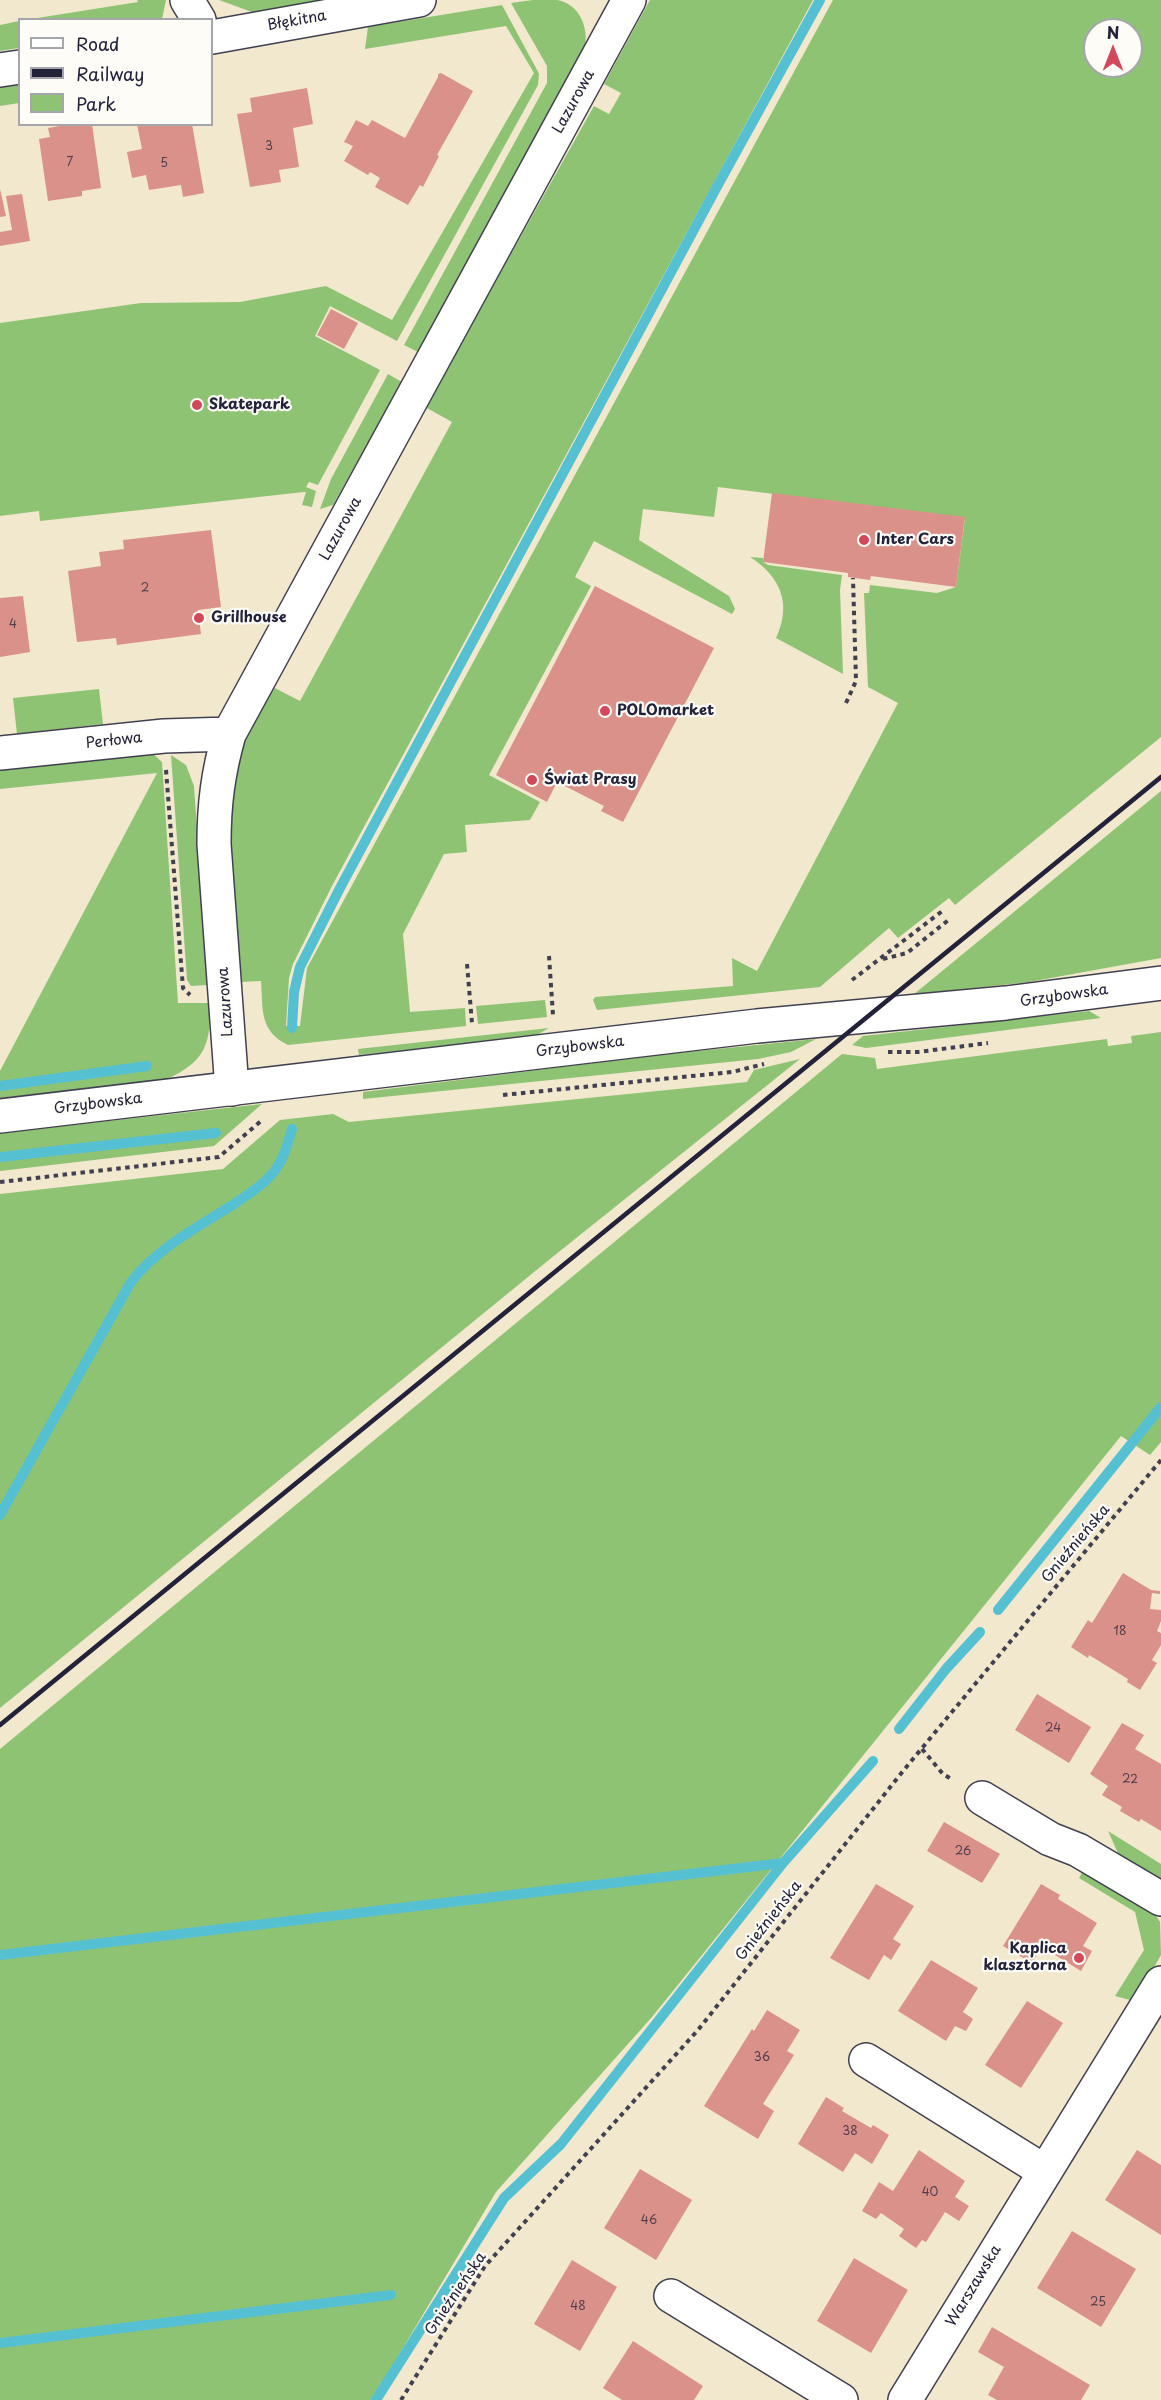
<!DOCTYPE html>
<html>
<head>
<meta charset="utf-8">
<style>
	body { margin:0 }
	#map { position:relative; width:1161px; height:2400px; overflow:hidden; background:#f1e8ce; font-family:"Playpen Sans",sans-serif }
	canvas { display:block }
	.legend { position:absolute; left:18px; top:18px; width:195px; height:108px; box-sizing:border-box; background:#fdfcf7; border:2px solid #a5a5ac; margin:0; padding:8px 10px; list-style:none; font-size:18px; color:#22223b }
	.legend li { display:flex; align-items:center; gap:12px; height:30px }
	.legend b { width:30px; border:2px solid #a5a5ac }
	.north { position:absolute; left:1083px; top:18px; width:60px; height:60px; box-sizing:border-box; background:#fdfcf7; border:2px solid #a5a5ac; border-radius:50%; rotate:0deg; font-size:16px; font-weight:700; line-height:24px; text-align:center; color:#22223b }
	.north::after { content:''; display:block; margin:auto; width:21px; height:27px; background:#d1495b; clip-path:polygon(50% 0,100% 100%,50% 72%,0 100%) }
</style>
</head>
<body>
<div id="map">
<canvas width="1161" height="2400"></canvas>
<ul class="legend">
<li><b style="height:8px;background:#fff"></b>Road</li>
<li><b style="height:8px;background:#22223b"></b>Railway</li>
<li><b style="height:16px;background:#8fc374"></b>Park</li>
</ul>
<div class="north">N</div>
</div>
<script>
const c = document.querySelector('canvas').getContext('2d');
c.lineJoin = 'round';
function paint(path, color) { c.fillStyle = color; c.fill(path, 'evenodd'); }
function stroke(path, color, width, dash) { c.strokeStyle = color; c.lineWidth = width; c.lineCap = dash ? 'butt' : 'round'; c.setLineDash(dash || []); c.stroke(path); }
function write(font, color, halo, rows, align = 'center') {
  c.font = font + ' "Playpen Sans",sans-serif'; c.lineWidth = 4.5; c.setLineDash([]); c.textBaseline = 'middle'; c.strokeStyle = halo; c.fillStyle = color; for (const [text, x, y, turn = 0] of rows) {
    c.save(); c.translate(x, y); c.rotate((+turn || 0) * Math.PI / 180); c.textAlign = isNaN(turn) ? turn : align; if (halo) c.strokeText(text, 0, 0); c.fillText(text, 0, 0); c.restore();
  }
}
const green = new Path2D(`
	M137,0h29l-4,19h-131l107,-17z
	M219,0h105l-72,12z
	M533,0c7,0 17,0 24,0 24,4 33,31 27,51l-166,301 -14,-7 143,-262v-17l-36,-63z
	M650,0h163l-480,884 -40,80 -4,14 -3,48h14l7,-58 526,-968h328v737l-206,168 -6,-7 -51,40 -9,-10 -69,59 -223,23 -4,-10 2,-3 138,-11 -1,-28 25,13 141,-268 -30,-16 -4,-94h5l1,-8 67,8 19,-6 9,-69 -247,-31 -4,30 -71,-8 -4,31 90,56 6,13 -3,5 -138,-73 -19,36 16,9 -102,189 51,27 -10,18 -65,5 2,27 -23,2 -41,80 7,78 55,-4 1,18 -178,19c-29,-14 -25,-36 -27,-64l-21,1 -12,-158 12,-76 31,-62 29,15 152,-279 -27,-15 169,-301 15,8 12,-21 -17,-9zM1095,30h36v36h-36z
	M502,5l34,63 3,6 -1,11 -141,256 -67,-35 -15,30 65,34 -62,115 -9,-3 -3,5 10,4 -4,16 -10,-2 4,-13h-2l-264,29 -1,-10 -39,5v-193l141,-20 99,-1 86,-16 66,34 142,-247 -28,-47 -141,23 3,-22z
	M19,21v27l-19,3v-26z
	M19,84v19l-19,3v-19z
	M388,374l14,8 -69,123 -13,4 11,-30z
	M750,557l13,1v4l5,3 74,10 -2,15 3,84 -67,-36c16,-34 5,-61 -26,-81z
	M99,689l4,35 -86,10 -4,-36z
	M151,752l11,10 16,241h31c3,40 -4,59 -42,76l-167,19v-27l157,-298 -157,16v-21z
	M171,755l15,10 8,21 14,199 -17,1 -4,-6z
	M1161,791v167l-132,24 -116,13z
	M545,1000l2,17 -69,7 -2,-18z
	M1089,1011l12,7 -235,30 -14,-3 11,-9z
	M549,1028l-14,8 -176,19 -1,-6z
	M1161,1032v410l-11,13 -29,-19 -469,581 -156,175 -124,208h-372v-651l842,-695 33,4 2,11 230,-30 1,7 24,-3 -1,-7z
	M816,1039l-25,13 -33,7 -395,40v-7l286,-36z
	M800,1059l-250,200 -550,449v-514l223,-25 57,-49 53,-6 16,8 398,-40 7,-12z
	M262,1104l-48,42 -214,25v-38z
	M1108,1831l53,33v20l-40,-24z
	M1084,1869l66,37 10,16 1,33 -25,44 -6,1 -15,-4 29,-46 -9,-38 -56,-34z`);
const stream = new Path2D(`
	M292,1028l2,-36 6,-25 40,-79 379,-705 101,-183
	M0,1086l147,-20
	M0,1157l216,-24
	M0,1515l131,-233c26,-34 67,-55 103,-78 13,-9 27,-17 37,-29 12,-13 16,-29 21,-46
	M998,1610l163,-203
	M899,1729l47,-60 34,-37
	M0,1955l783,-92 90,-102
	M0,2343l391,-48
	M376,2400l128,-202 57,-54 222,-281`);
const building = new Path2D(`
	M441,73l32,18 -36,64 2,1 -16,31 -3,-2 -12,20 -33,-18 5,-9 -10,-6 -2,3 -24,-14 9,-15 -9,-4 12,-22 12,6 4,-6 33,18 33,-61v-3z
	M307,88l6,36 -20,4 6,39 -20,3 2,12 -31,5 -13,-73 15,-2 -2,-14z
	M71,124h21l9,64 -19,3v5l-34,5 -9,-62 11,-2 -2,-9z
	M137,124h55l12,69 -21,4 -2,-12 -32,5 -3,-15 -14,3 -5,-26 15,-3z
	M0,189l6,27 -6,1z
	M22,194l8,47 -30,5v-14l12,-2 -6,-34z
	M331,309l27,14 -14,26 -27,-14z
	M772,493l193,24 -9,70 -85,-11 -1,4 -22,-3v-4l-85,-11z
	M211,530l10,77 -23,3 3,24 -84,11 -1,-7 -39,4 -9,-71 33,-5 -2,-14 25,-3 -1,-9z
	M595,586l119,62 -91,174 -22,-11 3,-5 -47,-24 -10,20 -51,-27z
	M23,596l7,56 -30,5v-59z
	M1123,1573l28,17 9,1v3l-8,-1 -2,16 11,1v11l-4,10 4,2v12l-9,15 5,3 -17,27 -13,-8 1,-3 -39,-24 -1,3 -17,-11 17,-27 4,3z
	M1037,1694l54,33 -22,36 -54,-33z
	M1122,1723l22,12 -9,14 26,15v67l-20,-12 -2,3 -19,-11 2,-4 -20,-12 6,-9 -18,-12z
	M944,1822l56,32 -18,29 -55,-32z
	M876,1884l38,22 -21,33 8,5 -10,16 -7,-5 -15,25 -39,-22z
	M1041,1884l19,11 -2,4 39,24 -14,23 9,5 -11,20 -39,-24 -10,16 -29,-17z
	M931,1960l47,28 -15,24 10,7 -7,12 -11,-5 -9,15 -48,-30z
	M1027,2001l36,22 -42,65 -36,-23z
	M767,2010l33,20 -13,21 7,4 -31,49 11,7 -16,28 -54,-33 48,-77 2,2z
	M826,2097l18,11 -2,3 29,17 2,-3 16,10 -17,29 -17,-11 -12,19 -45,-28z
	M919,2150l46,31 -10,16 14,9 -10,15 -14,-9 -19,30 -4,-2 -6,8 -17,-12 5,-7 -23,-16 -5,6 -14,-8 17,-29 14,9z
	M1137,2150l24,15v70l-56,-35z
	M640,2169l52,31 -36,60 -52,-32z
	M1072,2231l64,38 -35,58 -64,-39z
	M854,2258l54,32 -37,63 -54,-32z
	M572,2260l45,27 -37,64 -46,-27z
	M992,2327l98,58 -9,15h-84l-9,-5 16,-28 -26,-15z
	M633,2341l70,45 -9,14h-72l-19,-12z`);
const path = new Path2D(`
	M846,703l10,-22 -3,-103
	M166,770l17,218 7,7
	M549,956l4,59
	M883,959l24,-6 44,-35
	M467,964l5,59
	M852,980l93,-71
	M888,1052h30l70,-9
	M503,1095l229,-23 32,-8
	M0,1182l219,-25 42,-36
	M922,1749l21,25 10,6
	M401,2400l84,-134 213,-236 205,-259 258,-311`);
const street = new Path2D(`
	M187,0l12,20
	M212,37l207,-37
	M0,70l20,-3
	M0,753l164,-17 65,-2
	M232,1089l-18,-245c0,-40 4,-71 15,-110l400,-734
	M982,1798l68,41 28,11 83,49
	M866,2060l178,111
	M671,2296l170,104
	M905,2400l256,-417`);
const secondary = new Path2D(`
	M0,1116l757,-90 249,-23 155,-20`);
const rail = new Path2D(`
	M0,1725l1161,-948`);
const markers = [
	[197,405,6,"#d1495b"],
	[864,540,6,"#d1495b"],
	[199,618,6,"#d1495b"],
	[605,711,6,"#d1495b"],
	[532,780,6,"#d1495b"],
	[1079,1958,6,"#d1495b"]
];
const numberNames = [
	["3",269,147],
	["7",70,163],
	["5",164,164],
	["2",145,589],
	["4",13,625],
	["18",1120,1632],
	["24",1053,1729],
	["22",1130,1780],
	["26",963,1852],
	["36",762,2058],
	["38",850,2132],
	["40",930,2193],
	["46",649,2221],
	["25",1098,2303],
	["48",578,2307]
];
const streetNames = [
	["Błękitna",297,21,-10],
	["Lazurowa",574,102,-61],
	["Lazurowa",341,529,-61],
	["Perłowa",114,741,-6],
	["Grzybowska",1064,996,-8],
	["Lazurowa",226,1002,-94],
	["Grzybowska",580,1047,-7],
	["Grzybowska",98,1104,-7],
	["Gnieźnieńska",1076,1544,-50],
	["Gnieźnieńska",769,1921,-52],
	["Warszawska",974,2286,-59],
	["Gnieźnieńska",456,2294,-56]
];
const poiNames = [
	["Skatepark",209,405],
	["Inter Cars",876,540],
	["Grillhouse",211,618],
	["POLOmarket",617,711],
	["Świat Prasy",544,780],
	["Kaplica",1067,1949,"right"],
	["klasztorna",1067,1966,"right"]
];
paint(green, '#8fc374');
stroke(stream, '#55c0d1', 10);
paint(building, '#da9189');
stroke(street, '#414051', 36);
stroke(secondary, '#414051', 36);
stroke(path, '#414051', 4, [4.5, 4.5]);
stroke(street, '#fff', 33);
stroke(secondary, '#fff', 33);
stroke(rail, '#22223b', 4.5);
for (const [x, y, r, color] of markers) { const dot = new Path2D(); dot.arc(x, y, r, 0, 2 * Math.PI); c.fillStyle = color; c.fill(dot); stroke(dot, '#fdfcf7', 2); }
write('12px', '#503e4e', null, numberNames);
write('15px', '#22223b', '#fdfcf7', streetNames);
write('bold 15px', '#22223b', '#fdfcf7', poiNames, 'left');
</script>
</body>
</html>
